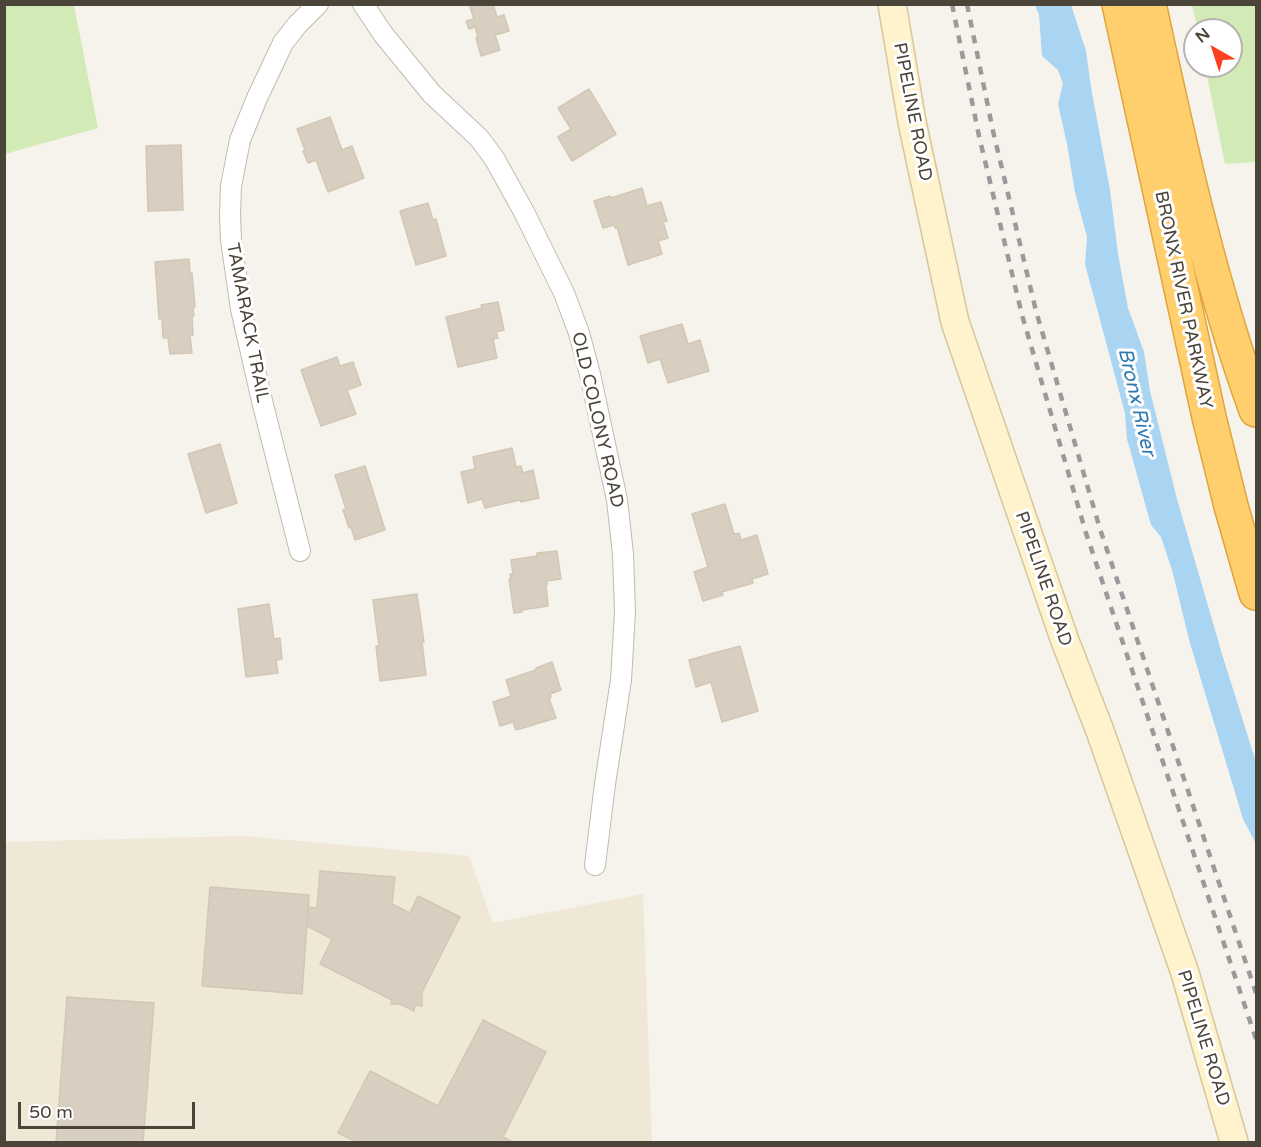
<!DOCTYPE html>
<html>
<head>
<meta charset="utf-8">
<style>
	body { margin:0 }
	#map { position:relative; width:1261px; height:1147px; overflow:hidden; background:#f6f3ec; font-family:"Varela Round",sans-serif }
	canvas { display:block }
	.frame { position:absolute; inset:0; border:6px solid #4b4439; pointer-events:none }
	.north { position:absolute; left:1183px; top:18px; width:60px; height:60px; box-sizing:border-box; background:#fff; border:2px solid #b7b4b0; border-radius:50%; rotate:321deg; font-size:16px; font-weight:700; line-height:24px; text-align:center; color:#4b4439 }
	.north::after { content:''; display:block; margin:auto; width:21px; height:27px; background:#fc3f1d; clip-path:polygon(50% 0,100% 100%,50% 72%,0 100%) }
	.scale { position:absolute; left:18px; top:1102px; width:177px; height:27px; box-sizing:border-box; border:3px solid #4b4439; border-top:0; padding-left:8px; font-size:18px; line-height:21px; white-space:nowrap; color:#4b4439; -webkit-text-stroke:4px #fff; paint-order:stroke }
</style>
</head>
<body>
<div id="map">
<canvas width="1261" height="1147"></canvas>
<div class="frame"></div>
<div class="north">N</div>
<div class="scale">50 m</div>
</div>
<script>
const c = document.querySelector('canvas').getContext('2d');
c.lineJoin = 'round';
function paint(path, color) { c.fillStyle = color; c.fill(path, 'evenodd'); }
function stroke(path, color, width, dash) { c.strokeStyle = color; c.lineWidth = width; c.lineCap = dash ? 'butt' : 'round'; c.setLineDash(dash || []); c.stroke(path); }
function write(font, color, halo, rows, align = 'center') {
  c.font = font + ' "Varela Round",sans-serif'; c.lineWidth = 6; c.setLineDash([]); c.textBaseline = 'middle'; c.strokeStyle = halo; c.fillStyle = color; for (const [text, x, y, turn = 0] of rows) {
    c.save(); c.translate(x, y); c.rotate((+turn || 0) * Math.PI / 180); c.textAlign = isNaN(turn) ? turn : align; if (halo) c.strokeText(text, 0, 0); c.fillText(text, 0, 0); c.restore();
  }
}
const education = new Path2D(`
	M243,836l226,20 24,67 150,-29 9,248h-647l-1,-300z`);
const green = new Path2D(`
	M5,4l69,1 24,123 -93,26z
	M1192,5h64v157l-31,2 -20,-98h26v-36h-33z`);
const water = new Path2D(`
	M1035,5h36l15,46 6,42 18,97 8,64 10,54 16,44 6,39 27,108 45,155 34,108v82l-13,-25 -53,-176 -18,-73 -11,-33 -10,-12 -24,-86 -2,-26 -40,-149 2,-27 -12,-45 -8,-48 -9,-40 5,-20 -5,-14 -16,-14 -3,-41z`);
const building = new Path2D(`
	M493,4l4,13 7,-2 5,16 -14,4 5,15 -19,6 -5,-18 2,-1 -3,-10 -6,2 -3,-8 8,-2 -5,-15z
	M589,89l27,45 -44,27 -14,-24 13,-8 -13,-21z
	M330,117l12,33 10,-4 12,32 -36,14 -12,-32 -8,3 -5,-12 2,-1 -8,-21z
	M181,145l2,65 -35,1 -2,-65z
	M642,188l5,18 14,-4 6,19 -4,1 5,16 -10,3 4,13 -34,11 -11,-38 -2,1 -1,-3 -11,3 -9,-27 16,-5 1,2z
	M428,203l5,17 3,-1 10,37 -30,9 -16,-54z
	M189,259l1,15 2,-1 3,34h-2l1,9h-2l1,19 -3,1 2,17 -22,1 -2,-16h-5l-1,-19h-3l-4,-57z
	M498,302l6,28 -8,2 2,6 -5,1 4,19 -39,9 -12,-50 36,-9 -1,-3z
	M682,324l6,20 12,-4 9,31 -41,12 -8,-24 -12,4 -8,-27z
	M337,357l3,9 13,-4 8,23 -14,5 9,24 -35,12 -20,-56z
	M220,444l17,59 -31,10 -18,-59z
	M512,448l4,19 5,-1 2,7 10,-3 6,28 -18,4 -1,-2 -35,8 -3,-9 -14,4 -7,-31 14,-3 -2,-12z
	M365,466l20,64 -30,10 -4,-13 -2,1 -6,-18 3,-1 -11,-34z
	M725,504l9,30 5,-1 2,7 16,-5 11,39 -16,5 1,4 -31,9 1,3 -20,6 -9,-29 14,-5 -16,-53z
	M557,551l4,28 -14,2v4h-1l2,21 -26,4v2l-8,1 -5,-34h2l-1,-5h3l-2,-14 26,-4v-3z
	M417,594l7,48h-2l4,33 -46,6 -4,-35h3l-6,-46z
	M269,604l5,35 6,-1 2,21 -6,1 2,13 -32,4 -8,-68z
	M740,646l18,65 -36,11 -11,-40 -15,5 -7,-27z
	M552,662l9,28 -11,4 1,3 -2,1 7,20 -40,12 -3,-8 -13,4 -7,-24 18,-6 -5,-16 30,-10v-2z
	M320,871l75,6 -3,27 18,9 8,-17 42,21 -38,75v14l-7,-1 -1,6 -14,-7h-9l1,-4 -72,-36 12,-25 -25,-13 1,-19 9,1z
	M210,887l99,8 -7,99 -100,-8z
	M67,997l87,6 -11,139h-87z
	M483,1020l63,32 -43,85 10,5h-156l-19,-9 32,-62 68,35z`);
const street = new Path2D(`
	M363,4l20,30 49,60 47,44 15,20 30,54 40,81 15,40 11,41 27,126 6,54 2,58 -4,68 -16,104 -10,81
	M300,551l-37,-146 -22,-96 -10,-69 -1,-25 1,-29 9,-46 17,-42 26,-55 14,-18 21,-21`);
const secondary = new Path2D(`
	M892,4l20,118 43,200 110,319 35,90 85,242 49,169`);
const highway = new Path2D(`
	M1119,4l90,413 22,89 25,87
	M1149,4c30,138 59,274 107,406`);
const rail = new Path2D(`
	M952,4l27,132 43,179 64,218 170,506
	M967,4l26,127 43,180 64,218 156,464`);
const streetNames = [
	["PIPELINE ROAD",912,112,79],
	["BRONX RIVER PARKWAY",1183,300,78],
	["TAMARACK TRAIL",247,323,79],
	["OLD COLONY ROAD",597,420,77],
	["PIPELINE ROAD",1043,579,71],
	["PIPELINE ROAD",1203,1038,73]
];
const waterNames = [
	["Bronx River",1136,402,77]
];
paint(education, '#efe8d6');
paint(green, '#d2eab5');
paint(water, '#a9d4f2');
paint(building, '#d8cfc1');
stroke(building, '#d3c7b4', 1.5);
stroke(street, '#c2bbae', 22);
stroke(secondary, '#d6c79b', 30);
stroke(highway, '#e0a43c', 36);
stroke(street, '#fff', 20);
stroke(secondary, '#fff3cd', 27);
stroke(highway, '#ffcf6e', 33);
stroke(rail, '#9a9a9a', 4.5, [8, 8]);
write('18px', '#4b4439', '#fff', streetNames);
write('italic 20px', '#2e7ab2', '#fff', waterNames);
</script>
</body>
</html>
